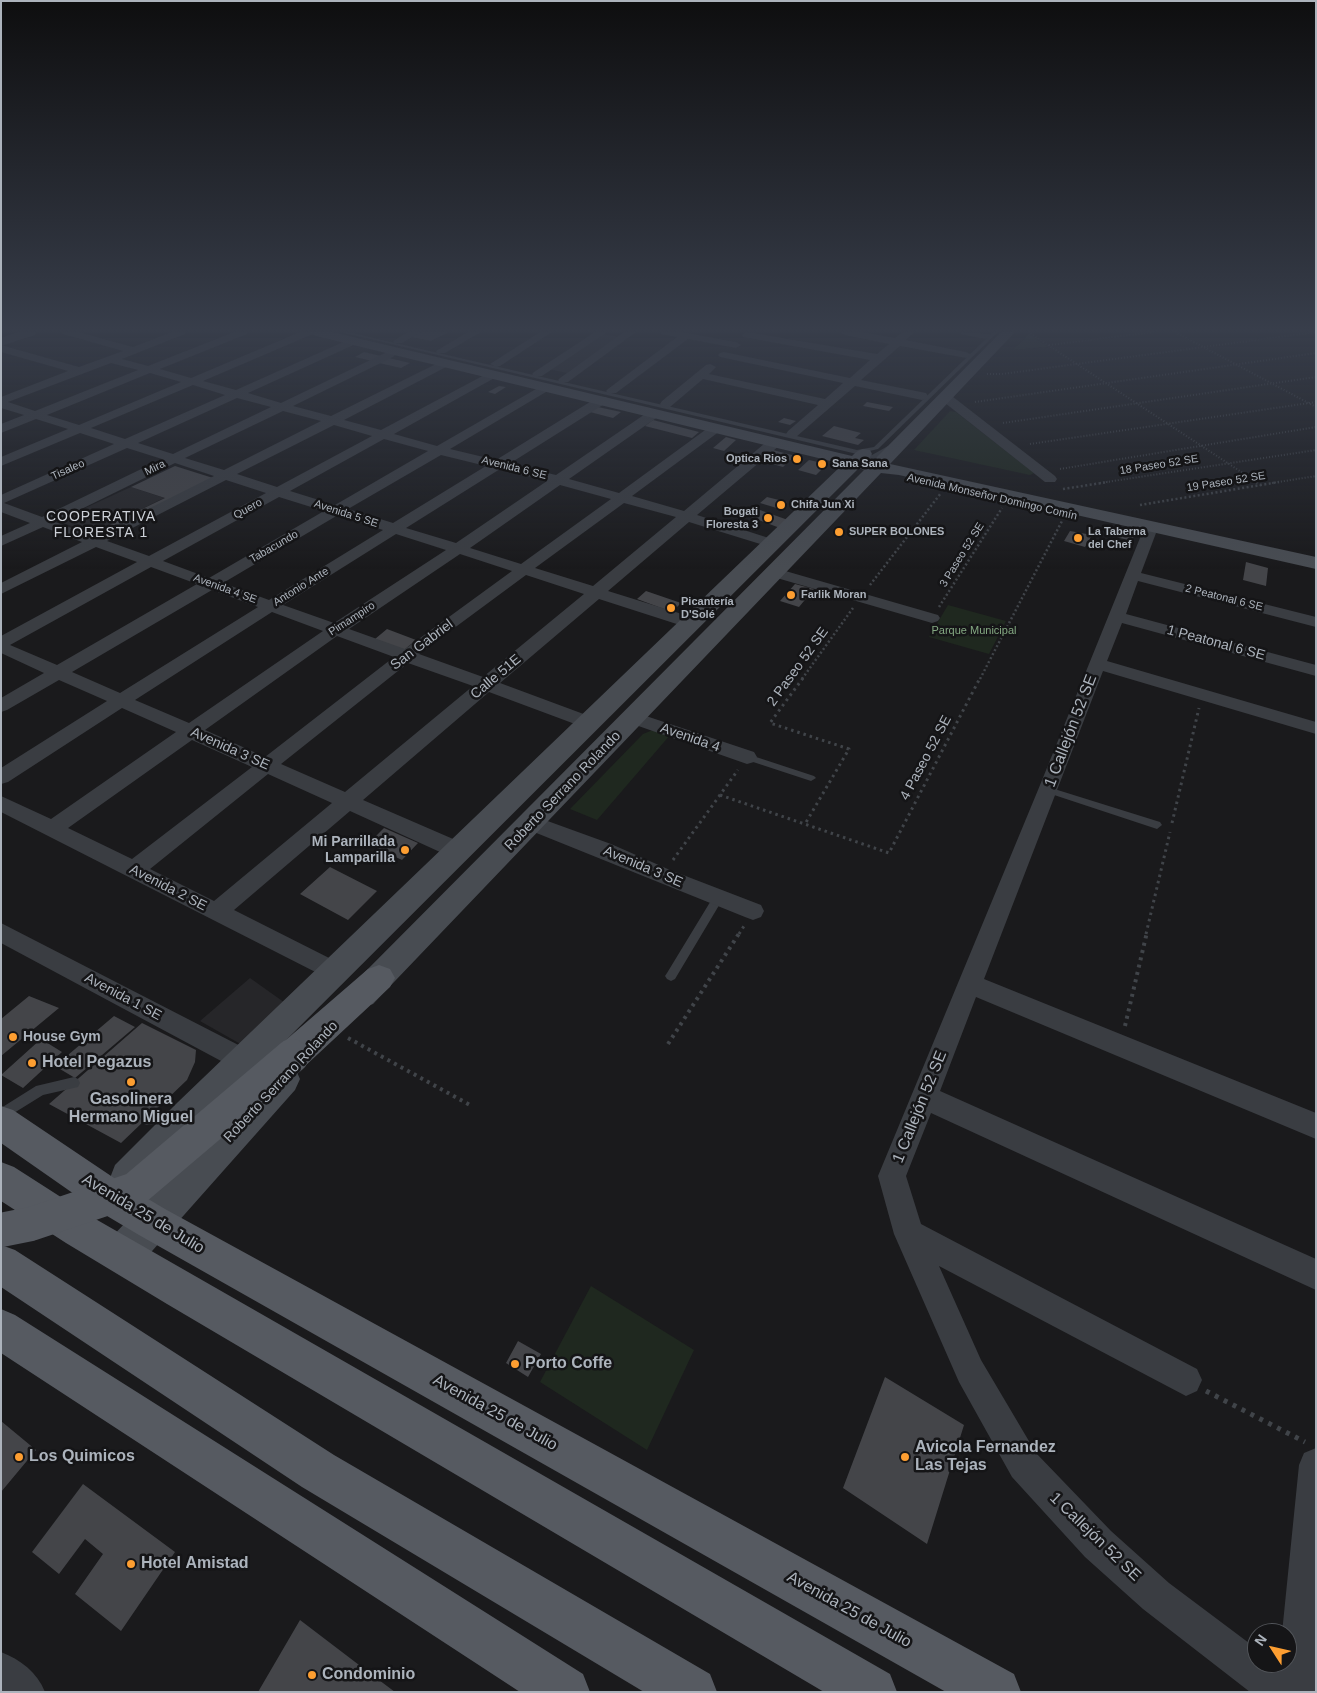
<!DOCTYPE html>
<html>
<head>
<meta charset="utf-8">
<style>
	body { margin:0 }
	#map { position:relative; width:1317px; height:1693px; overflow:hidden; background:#1a1a1c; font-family:Arial,sans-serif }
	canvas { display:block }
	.frame { position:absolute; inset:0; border:2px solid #acb3bc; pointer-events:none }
	.north { position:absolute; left:1247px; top:1623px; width:50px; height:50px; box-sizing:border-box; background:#151517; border:1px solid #515459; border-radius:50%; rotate:305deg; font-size:14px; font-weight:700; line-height:20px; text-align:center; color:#acb3bc }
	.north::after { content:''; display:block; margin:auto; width:18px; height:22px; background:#fd9e31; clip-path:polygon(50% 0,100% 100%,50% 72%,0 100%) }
</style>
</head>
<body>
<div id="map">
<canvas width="1317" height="1693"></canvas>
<div class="frame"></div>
<div class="north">N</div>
</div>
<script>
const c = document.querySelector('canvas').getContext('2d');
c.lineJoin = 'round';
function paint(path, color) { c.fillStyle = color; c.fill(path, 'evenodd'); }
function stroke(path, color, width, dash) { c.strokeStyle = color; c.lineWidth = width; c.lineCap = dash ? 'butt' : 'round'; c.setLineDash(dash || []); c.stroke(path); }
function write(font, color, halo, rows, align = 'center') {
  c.font = font + ' Arial,sans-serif'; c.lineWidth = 5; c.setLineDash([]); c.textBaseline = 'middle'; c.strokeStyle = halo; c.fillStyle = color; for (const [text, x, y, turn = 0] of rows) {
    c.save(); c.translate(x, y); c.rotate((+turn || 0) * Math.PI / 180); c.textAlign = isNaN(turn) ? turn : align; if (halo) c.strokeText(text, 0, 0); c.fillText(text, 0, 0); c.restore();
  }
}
const built = new Path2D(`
	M602,334l17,3 -52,36 -19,-4z
	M131,487l33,11 -72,35 -35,-12z
	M250,978l38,27 -44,41 -44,-25z`);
const green = new Path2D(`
	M1029,334l19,13 -35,3z
	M950,411l6,1 78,61 -4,2 -116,-25z
	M948,605l58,16 -17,33 -60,-17z
	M653,730l18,4 -74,86 -27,-11 73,-75z
	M591,1286l103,64 -47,100 -107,-68z`);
const building = new Path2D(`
	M422,332h27l-18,9 -20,-4z
	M364,352l17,4 -9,5 -17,-4z
	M389,358l21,5 -9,5 -22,-5z
	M499,386l7,1 -11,7 -7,-2z
	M867,402l26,5 -4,4 -26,-5z
	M598,407l23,5 -8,6 -23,-6z
	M784,418l12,3 -6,4 -12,-3z
	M653,420l46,12 -7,6 -47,-12z
	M834,426l27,7 -6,5 9,2 -6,5 -36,-9z
	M726,437l10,3 -12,11 -11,-3z
	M773,450l30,8 -4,4 -9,-2 -7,7 -21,-6z
	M809,460l18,4 -11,11 -18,-5z
	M175,466l38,12 -108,57 -13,-2 73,-35 -34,-11z
	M767,497l20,5 -7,7 -20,-6z
	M757,509l31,11 -8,8 -32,-12z
	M1106,529l28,7 -2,5 -28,-7z
	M1070,531l22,4 -7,12 -21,-6z
	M1246,562l22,6 -2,18 -23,-6z
	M795,584l19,5 -15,18 -19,-6z
	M646,591l35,12 -9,9 -35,-13z
	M387,629l29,11 -12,10 -29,-11z
	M384,828l34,15 -16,17 -34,-16z
	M330,867l47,24 -29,29 -48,-26z
	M29,996l30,12 -58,48v-37z
	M114,1016l21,11 -60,51 -20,-12z
	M142,1023l54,27 -1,12 -8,18 -66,63 -72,-39z
	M41,1039l21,13 -39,36 -22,-13z
	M518,1341l23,13 -13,23 -22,-14z
	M885,1377l79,48 -37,119 -84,-56z
	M1,1421l35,29 -35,42z
	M83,1484l92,68 -54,79 -46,-37 28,-40 -18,-15 -26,35 -27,-22z
	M300,1620l63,48 32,24h-137z`);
const pathFar4 = new Path2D(`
	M1028,332l230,151
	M1175,332l141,75
	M1049,345l105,-13
	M987,374h15l314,-42
	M975,402l341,-49
	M1003,423l313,-46
	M1030,444l286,-42
	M1060,469l256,-42
	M1100,483l216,-33
	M1272,483l44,-7`);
const pathFar3 = new Path2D(`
	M1256,482l5,3
	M1063,489l45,-7
	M1140,505l139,-23
	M870,585l71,-92
	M939,607l63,-99
	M802,679l51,-71
	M980,679l82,-158`);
const pathFar2 = new Path2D(`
	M803,678l-33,45 79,26 -44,75
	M720,795l169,58 91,-175
	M1172,823l27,-115
	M673,860l65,-90
	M739,934l5,-8
	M1146,934l24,-102`);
const pathFar1 = new Path2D(`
	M1125,1026l22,-94
	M348,1038l122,67
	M668,1044l72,-112`);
const path = new Path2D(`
	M1206,1391l99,51`);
const service = new Path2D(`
	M340,332h8l509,118 17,-3 119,-115h5l-120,117 -21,5z
	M888,446l3,2 -1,1c-9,9 -25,15 -37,9l3,-2 16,-1z
	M747,754l67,22 2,2 -5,3 -67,-22 -2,-2z
	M1048,787l112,35 2,3 -5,4 -112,-37 -2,-2z
	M719,893l4,1 1,3 -49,82 -4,2 -4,-2 -2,-3 2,-3 48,-79z
	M74,1077l4,2 2,4 -2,4 -35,8 -42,26v-13l35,-22z
	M175,1110l4,2 2,4 -2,4 -4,2 -29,3 -4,-2 -2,-4 2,-4 4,-2z`);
const minor = new Path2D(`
	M62,332h16l55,15 39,-15h14l-1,2 -63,25 26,7 86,-34h14l-1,2 -87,35 31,9 109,-46h14l-1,2 -110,47 33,9 114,-51h8l1,2 -1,2 -110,50 33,10 104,-50h8l2,2 -2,2 -100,49 38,10 111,-55h8l2,2 -2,2 -106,55 37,10 109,-58h8l2,2 -2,2 -104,58 43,12 106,-61h8l2,2 -2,2 -101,60 46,11 102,-63h8l2,3 -2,3 -97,61 47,11 95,-65h8l2,3 -2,3 -90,63 50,14 93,-68h8l2,3 -2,3 -88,65 52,15 86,-72h10l1,3 -1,3 -83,70 78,25 2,3 -2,3 -5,1 -81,-25 -81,69 90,28 2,4 -2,4h-12l-87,-28 -99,84 97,36 2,4 -2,4 -7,2 -7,-2 -94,-35 -126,108 104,45 3,6 -3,6 -8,2 -8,-2 -101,-46 -116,99 109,55 4,7 -4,7 -8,3 -334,-170v-16l50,23 125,-87 -54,-24 -114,74 -7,2v-16l106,-67 -48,-21 -52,30 -6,2v-14l43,-25 -43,-20v-17l136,-74 -41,-15 -95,47v-11l81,-41 -39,-15 -42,19v-10l29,-13 -29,-11v-17l113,-51 -34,-11 -79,33v-9l67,-28 -32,-10 -35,14v-9l23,-9 -23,-7v-11l67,-26 -67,-19v-7l78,22 44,-16 -60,-17zM111,363l27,7 -103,41 -27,-9zM150,373l31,9 -102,43 -32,-10zM193,385l32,10 -100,44 -34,-11zM237,398l34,9 -98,47 -35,-11zM283,411l38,10 -97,49 -39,-12zM334,425l38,11 -95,51 -40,-13zM384,439l44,12 -93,54 -45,-14zM127,448l35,11 -120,58 -38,-14zM441,455l45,11 -93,57 -45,-14zM175,463l39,13 -120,60 -39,-14zM500,469l47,12 -91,62 -50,-15zM226,480l40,13 -117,63 -42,-15zM560,485l51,14 -90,65 -51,-16zM279,497l45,14 -115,67 -46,-17zM624,503l52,14 -83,69 -58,-18zM338,515l45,15 -114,70 -46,-17zM396,534l50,16 -112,73 -51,-18zM460,554l52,17 -107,78 -56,-20zM151,567l46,17 -140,81 -47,-20zM526,575l58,19 -101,83 -64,-23zM212,590l46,17 -138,86 -48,-21zM272,612l51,19 -134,92 -54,-23zM337,636l57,21 -129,100 -60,-27zM408,663l65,23 -128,106 -64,-28zM192,740l60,27 -120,92 -64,-31zM268,774l64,29 -118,98 -64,-32z
	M408,332h13l-19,11h-8l-1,-2z
	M468,332h13l-36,21h-8l-1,-2z
	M540,332h12l-52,34 -4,1 -6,-3z
	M595,332h12l-65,44h-8l-2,-2 2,-2z
	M624,332h12l-68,50h-8l-2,-2 2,-2z
	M660,332h21l55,10 5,3 -5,3 -48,-9 -72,54h-8l-2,-2 2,-2 69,-52 -16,-3z
	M747,332l130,22 12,-10 -44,-9 -5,-3h21l34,6 8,-6h11l-8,8 60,12 6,3 -6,3 -66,-12 -39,34 65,13 2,3 -2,3 -4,1 -67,-14 -59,51h-8l-2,-3 2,-3 30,-26 -115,-26 -33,28h-8l-2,-3 2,-3 44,-36 4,-1 6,3 -7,7 116,25 18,-16 -123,-26 -2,-2 2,-2 4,-1 126,26 20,-18 -127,-23 -1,-2z
	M960,332l29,2 1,2 -5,3 -24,-5z
	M944,392l4,1 107,83 2,3 -2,3h-10l-105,-83 -2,-3z
	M1149,529l5,1 2,3 -15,40 175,44v10l-178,-46 -12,33 190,51v11l-194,-53 -15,38 209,61v12l-213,-63 -119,308 332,134v26l-340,-142 -36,94 376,168v31l-385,-177 -25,63 15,48 276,145 5,11 -5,11 -11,5 -247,-130 42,94 55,93 75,78 58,52 88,66v14h18l4,3v-3h8v-30h-5l17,-168 5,-12 12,-5 -1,244h-65l-107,-83 -58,-52 -73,-80 -53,-95 -65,-148 -16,-58 160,-386 104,-257 2,-3z
	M775,568l163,47 2,3 -2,3 -6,2 -162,-47 -3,-3 3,-3z
	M634,712l120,40 3,5 -3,5 -7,2 -120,-42 -2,-4 2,-4z
	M531,815l80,29 59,26 91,35 3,6 -3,6 -8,3 -8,-3 -221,-89 -3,-5 3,-5z
	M1,923l253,130 4,8 -4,8 -9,4 -9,-4 -235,-126z
	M1,1652c20,8 36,20 44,40h-44z`);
const tertiary = new Path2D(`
	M18,332h18l-1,3 -34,11v-8z`);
const secondary = new Path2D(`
	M309,332h23l520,124c6,-6 9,-8 18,-6l2,4 -4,6 5,1 128,-129h14l-125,132 426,93v12l-417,-94 -18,-2 -508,531 -11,4 -11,-4 -5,-9 5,-9 513,-516 -5,-2 -657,656 -61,67 -13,5 -13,-5 -5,-13 5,-13 63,-63 665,-638 -527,-128z
	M283,1064l12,4 5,11 -5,11 -158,178 -14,5 -14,-5 -5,-14 5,-14 162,-172z`);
const primary = new Path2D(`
	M379,965l11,4 5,9 -5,9 -86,80 -12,4 -12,-4 -5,-11 5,-11 88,-76z
	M1,1106l12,4 110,74 42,25 849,465 7,18h-75l-807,-457 -42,-25 -96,-67z
	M1,1162l13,5 78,50 103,59 695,398 7,18h-73l-657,-388 -101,-61 -65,-42z
	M1,1245l14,5 319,205 376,219 7,18h-73l-342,-205 -301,-200z
	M1,1309l14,6 568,359 7,18h-70l-519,-339z`);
const primaryBridge = new Path2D(`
	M1,1230l30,-6 104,-35 157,-133`);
const markers = [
	[797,459,5,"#fd9e31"],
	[822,464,5,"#fd9e31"],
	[781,505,5,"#fd9e31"],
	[768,518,5,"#fd9e31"],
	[839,532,5,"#fd9e31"],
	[1078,538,5,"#fd9e31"],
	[791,595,5,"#fd9e31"],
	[671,608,5,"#fd9e31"],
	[405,850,5,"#fd9e31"],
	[13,1037,5,"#fd9e31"],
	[32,1063,5,"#fd9e31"],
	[131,1082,5,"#fd9e31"],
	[515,1364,5,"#fd9e31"],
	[19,1457,5,"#fd9e31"],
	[905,1457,5,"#fd9e31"],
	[131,1564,5,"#fd9e31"],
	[312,1675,5,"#fd9e31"]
];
const farPoinames = [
	["Optica Rios",787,459,"right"],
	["Sana Sana",832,464],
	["Chifa Jun Xi",791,505],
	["Bogati",758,512,"right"],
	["Floresta 3",758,525,"right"],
	["SUPER BOLONES",849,532],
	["La Taberna",1088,532],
	["del Chef",1088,545],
	["Farlik Moran",801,595],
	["Picantería",681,602],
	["D'Solé",681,615]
];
const farStreetnames = [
	["18 Paseo 52 SE",1159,465,-9],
	["Mira",155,468,-26],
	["Avenida 6 SE",514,468,14],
	["Tisaleo",68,470,-24],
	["19 Paseo 52 SE",1226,482,-9],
	["Avenida Monseñor Domingo Comín",992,497,13],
	["Quero",248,509,-29],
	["Avenida 5 SE",346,514,18],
	["Tabacundo",274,547,-30],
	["3 Paseo 52 SE",962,555,-58],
	["Antonio Ante",301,587,-32],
	["Avenida 4 SE",225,589,20],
	["2 Peatonal 6 SE",1224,598,14],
	["Pimampiro",352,619,-33]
];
const farParknames = [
	["Parque Municipal",974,631]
];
const farQuarternames = [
	["COOPERATIVA",101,517],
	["FLORESTA 1",101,533]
];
const streetNames = [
	["1 Peatonal 6 SE",1216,643,15],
	["San Gabriel",422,645,-37],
	["2 Paseo 52 SE",798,667,-54],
	["Calle 51E",496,677,-40],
	["Avenida 4",690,738,19],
	["Avenida 3 SE",230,749,24],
	["4 Paseo 52 SE",926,758,-62],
	["Roberto Serrano Rolando",563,791,-46],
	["Avenida 3 SE",643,867,23],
	["Avenida 2 SE",168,888,27],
	["Avenida 1 SE",123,997,28],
	["Roberto Serrano Rolando",281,1082,-47]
];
const poiNames = [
	["Mi Parrillada",395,842],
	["Lamparilla",395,858],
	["House Gym",23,1037,"left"]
];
const nearStreetnames = [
	["1 Callejón 52 SE",1071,731,-69],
	["1 Callejón 52 SE",920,1107,-68],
	["Avenida 25 de Julio",143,1214,31],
	["Avenida 25 de Julio",495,1413,29],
	["1 Callejón 52 SE",1095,1537,44],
	["Avenida 25 de Julio",849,1610,29]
];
const nearPoinames = [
	["Hotel Pegazus",42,1063],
	["Gasolinera",131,1100,"center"],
	["Hermano Miguel",131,1118,"center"],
	["Porto Coffe",525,1364],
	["Avicola Fernandez",915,1448],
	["Las Tejas",915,1466],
	["Los Quimicos",29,1457],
	["Hotel Amistad",141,1564],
	["Condominio",322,1675]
];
paint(built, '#262629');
paint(green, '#1f281f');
paint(building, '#444549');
stroke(pathFar4, '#404449', 2, [1, 2]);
stroke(pathFar3, '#404449', 2.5, [2, 2.5]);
stroke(pathFar2, '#404449', 3, [2.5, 4]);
stroke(pathFar1, '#404449', 4, [3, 4.5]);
stroke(path, '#404449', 5, [4, 6]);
paint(service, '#3a3d42');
paint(minor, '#3a3d42');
paint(tertiary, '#3a3d42');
paint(secondary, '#484c52');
paint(primary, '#565a61');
stroke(primaryBridge, '#565a61', 34);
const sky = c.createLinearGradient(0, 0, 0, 569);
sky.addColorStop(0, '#0e0e0f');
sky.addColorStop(0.58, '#383e4b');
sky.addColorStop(1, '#383e4b00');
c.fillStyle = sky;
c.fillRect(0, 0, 1317, 569);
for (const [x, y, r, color] of markers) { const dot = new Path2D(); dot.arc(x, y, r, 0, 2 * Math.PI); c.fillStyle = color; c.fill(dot); stroke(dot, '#151517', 2); }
write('bold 11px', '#acb3bc', '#151517', farPoinames, 'left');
write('11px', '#acb3bc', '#151517', farStreetnames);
write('11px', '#84a882', '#151517', farParknames);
c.letterSpacing = '1px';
write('14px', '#cdd1d8', '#151517', farQuarternames);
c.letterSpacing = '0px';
write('14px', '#acb3bc', '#151517', streetNames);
write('bold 14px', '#acb3bc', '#151517', poiNames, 'right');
write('16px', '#acb3bc', '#151517', nearStreetnames);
write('bold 16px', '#acb3bc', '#151517', nearPoinames, 'left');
</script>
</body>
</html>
